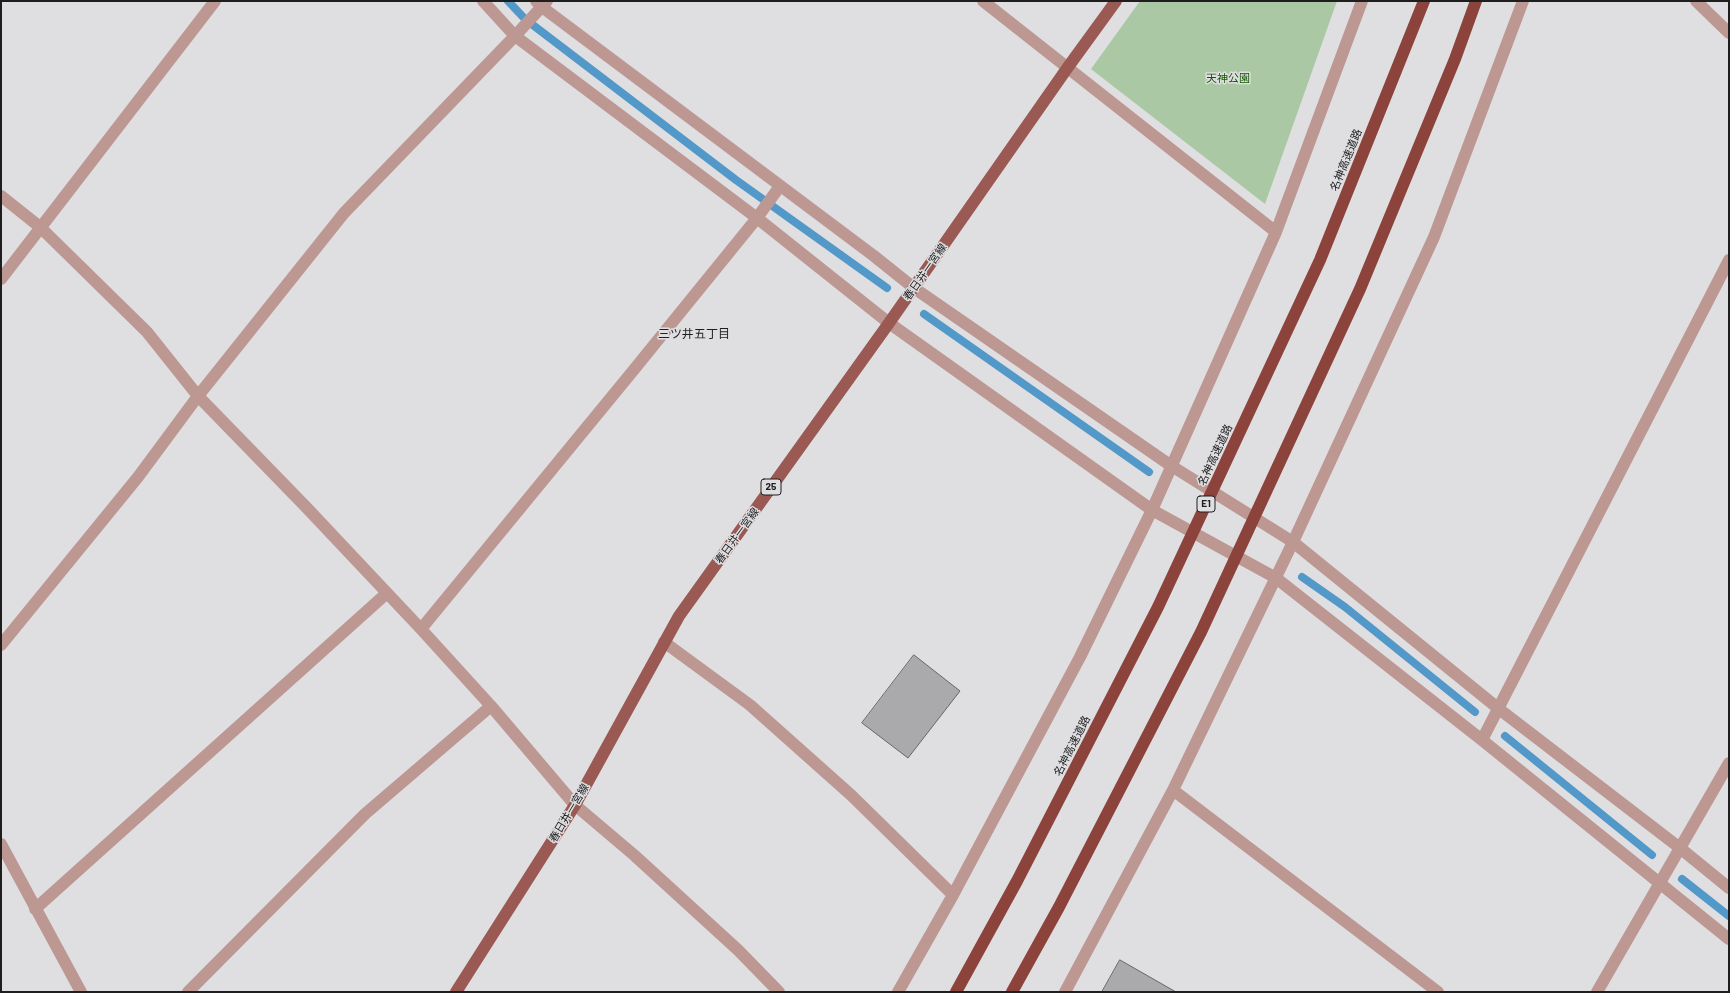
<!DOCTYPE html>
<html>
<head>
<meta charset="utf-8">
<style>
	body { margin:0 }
	#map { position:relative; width:1730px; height:993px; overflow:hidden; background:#dfdfe2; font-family:Barlow,sans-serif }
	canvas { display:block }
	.frame { position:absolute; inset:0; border:2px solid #1e1e1f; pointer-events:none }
</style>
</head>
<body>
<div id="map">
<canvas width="1730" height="993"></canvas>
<div class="frame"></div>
</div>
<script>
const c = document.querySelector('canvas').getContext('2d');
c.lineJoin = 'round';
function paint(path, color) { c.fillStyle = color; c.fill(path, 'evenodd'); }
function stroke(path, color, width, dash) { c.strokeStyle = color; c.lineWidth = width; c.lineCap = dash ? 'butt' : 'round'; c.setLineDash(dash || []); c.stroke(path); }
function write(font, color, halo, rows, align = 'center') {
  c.font = font + ' Barlow,"Noto Sans JP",sans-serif'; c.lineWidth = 3; c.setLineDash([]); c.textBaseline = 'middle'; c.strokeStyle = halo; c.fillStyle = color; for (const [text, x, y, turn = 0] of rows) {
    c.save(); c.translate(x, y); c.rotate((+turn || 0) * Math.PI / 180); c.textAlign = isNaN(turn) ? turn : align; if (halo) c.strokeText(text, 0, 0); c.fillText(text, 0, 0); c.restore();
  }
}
const green = new Path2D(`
	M1140,1h197l-72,203 -174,-135z`);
const stream = new Path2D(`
	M508,1l17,18 211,161 151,108
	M924,314l225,158
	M1302,577l43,30 130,105
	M1505,736l147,119
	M1682,879l47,37`);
const building = new Path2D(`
	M914,655l46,36 -52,67 -46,-35z
	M1120,960l56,32h-74z`);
const minor = new Path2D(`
	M483,1l32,35 242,182 132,105 263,187 124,68 206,162 247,199
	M536,1l6,6 332,249 40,32 256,177 123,77 206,167 181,139 49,40
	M983,1l293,231
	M1696,1l33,32
	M1,196l39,31 107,105 51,64 108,111 115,122 70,77 84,99 59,50 104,95 41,42
	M1,279l214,-278
	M421,629l211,-257 125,-154 23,-32
	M664,642l86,63 101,90 102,100
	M1,645l137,-168 60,-81 146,-183 171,-177 32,-35
	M1482,740l247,-480
	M1173,790l265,202
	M1,844l80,148
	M35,909l352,-316
	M188,992l177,-178 126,-108
	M898,992l55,-97 127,-238 72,-147 124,-278 86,-231
	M1065,992l108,-202 120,-248 141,-305 89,-236
	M1597,992l132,-229`);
const major = new Path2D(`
	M456,992l119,-187 104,-189 210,-293 179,-256 48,-66`);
const highwayBridge = new Path2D(`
	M956,992l61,-111 141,-274 162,-347 104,-259
	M1012,992l47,-85 142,-275 159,-343 95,-230 21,-58`);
const shields = [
	[771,487,20],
	[1206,504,18]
];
const shieldNames = [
	["25",771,487],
	["E1",1206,504]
];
const parkNames = [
	["天神公園",1228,78]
];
const streetNames = [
	["名神高速道路",1346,160,-68],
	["春日井一宮線",925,272,-55],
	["名神高速道路",1215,455,-65],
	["春日井一宮線",737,536,-54],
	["名神高速道路",1072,746,-63],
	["春日井一宮線",569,813,-59]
];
const neighbourhoodNames = [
	["三ツ井五丁目",694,334]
];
paint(green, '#a9c8a3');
stroke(stream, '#5298c8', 8);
paint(building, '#aaaaad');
stroke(building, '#666669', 1);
stroke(minor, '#bd9892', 12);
stroke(major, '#9a5a53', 12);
stroke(highwayBridge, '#8c433c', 12);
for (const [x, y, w] of shields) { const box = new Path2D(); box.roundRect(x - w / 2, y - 8, w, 16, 3); c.fillStyle = '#dfdfe2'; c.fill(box); stroke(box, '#1e1e1f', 1); }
write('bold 10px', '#1e1e1f', null, shieldNames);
write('11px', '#135700', '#dfdfe2', parkNames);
write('11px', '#1e1e1f', '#dfdfe2', streetNames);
write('12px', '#1e1e1f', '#dfdfe2', neighbourhoodNames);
</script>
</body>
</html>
